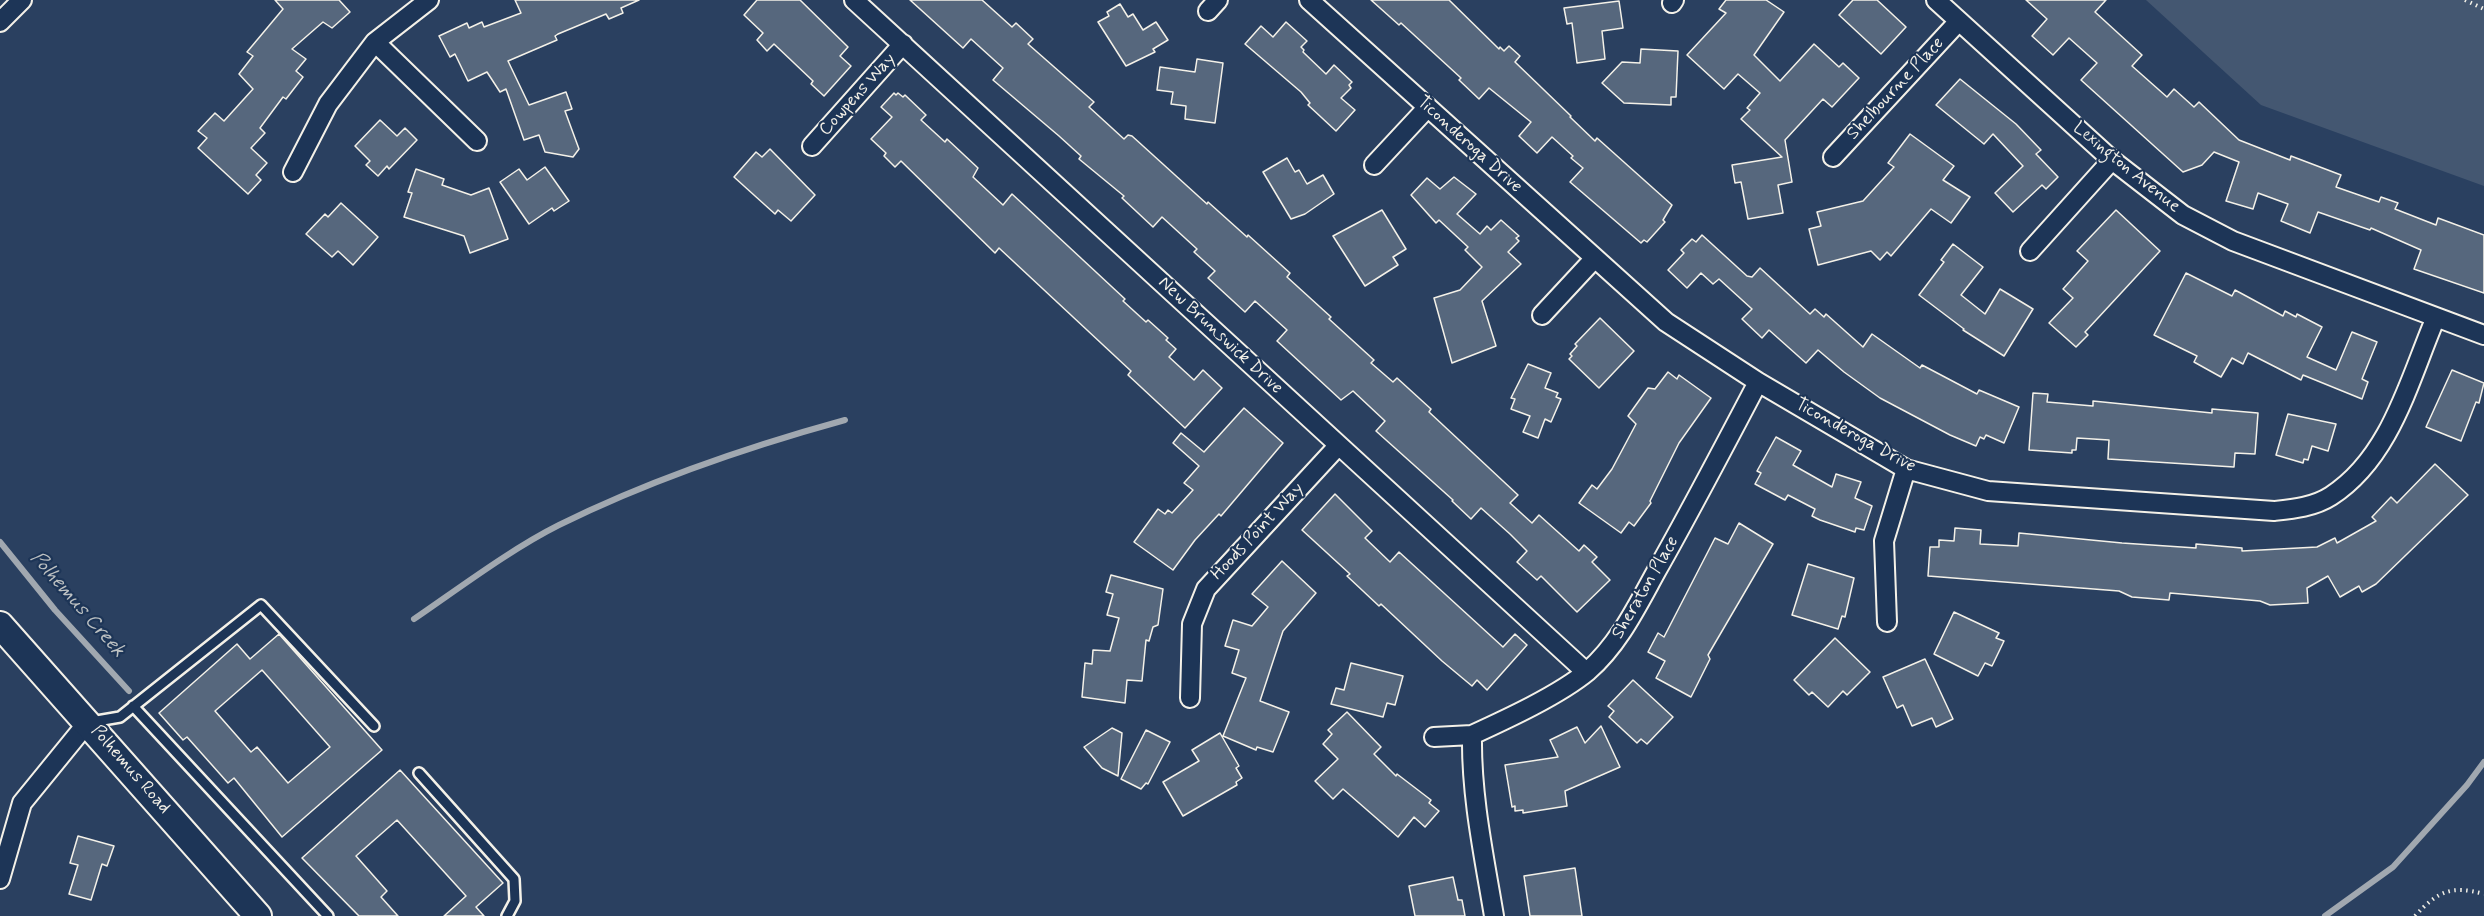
<!DOCTYPE html>
<html>
<head>
<meta charset="utf-8">
<style>
	body { margin:0 }
	canvas { display:block; background:#2a4060 }
</style>
</head>
<body>
<canvas width="2484" height="916"></canvas>
<script>
const c = document.querySelector('canvas').getContext('2d');
c.lineJoin = 'round';
function paint(path, color) { c.fillStyle = color; c.fill(path, 'evenodd'); }
function stroke(path, color, width, dash) { c.strokeStyle = color; c.lineWidth = width; c.lineCap = dash ? 'butt' : 'round'; c.setLineDash(dash || []); c.stroke(path); }
function write(font, color, halo, rows, align = 'center') {
  c.font = font + ' Mynerve,sans-serif'; c.lineWidth = 4.5; c.setLineDash([]); c.textBaseline = 'middle'; c.strokeStyle = halo; c.fillStyle = color; for (const [text, x, y, turn = 0] of rows) {
    c.save(); c.translate(x, y); c.rotate((+turn || 0) * Math.PI / 180); c.textAlign = isNaN(turn) ? turn : align; if (halo) c.strokeText(text, 0, 0); c.fillText(text, 0, 0); c.restore();
  }
}
const green = new Path2D(`
	M2146,0h338v186l-223,-81z`);
const stream = new Path2D(`
	M0,542l55,68 74,81
	M414,619c44,-30 97,-70 145,-94 91,-45 188,-78 286,-105
	M2325,916l68,-49 74,-82 17,-23`);
const building = new Path2D(`
	M275,0h64l11,12 -18,16 -9,-6 -31,27 14,10 -10,12 7,6 -17,22 -3,-2 -23,31 5,5 -14,15 16,15 -11,12 5,5 -13,14 -50,-46 9,-10 -9,-7 17,-18 9,8 29,-32 -14,-15 14,-18 -6,-4 36,-43z
	M515,0h124l-18,8 2,5 -14,6 -3,-5 -48,20 -3,2 2,4 -49,21 21,44 37,-13 6,17 -7,2 14,38 -6,8 -28,-5 -6,-17 -15,5 -18,-51 -6,3 -13,-20 -19,9 -13,-27 -5,3 -11,-21 28,-13 2,5 13,-6 2,5 37,-14z
	M757,0h43l48,47 -8,9 11,10 -27,30 -13,-12 2,-3 -39,-37 -7,7 -10,-11 6,-7 -19,-18z
	M910,0h72l30,27 4,-4 17,16 -5,5 66,58 -5,5 35,32 4,-4 4,1 75,68 1,-2 39,35 1,-2 42,38 -3,4 44,40 -2,2 45,41 -3,3 22,19 4,-4 34,31 -2,3 89,83 -8,8 22,20 7,-8 40,36 5,-6 13,12 -5,5 18,18 -33,32 -36,-36 -4,4 -20,-18 10,-11 -17,-17 -29,-26 -10,11 -19,-18 1,-1 -77,-69 9,-10 -32,-30 -12,9 -64,-59 10,-11 -32,-29 -10,11 -37,-34 7,-7 -21,-19 3,-3 -35,-32 -9,10 -31,-29 2,-2 -45,-37 2,-3 -22,-20 -66,-56 10,-12 -32,-29 -8,9z
	M1371,0h78l50,49 1,-2 4,4 5,-5 11,10 -5,6 56,54 -1,1 25,24 2,-3 75,67 -9,15 2,2 -18,20 -3,-2 -3,3 -71,-61 13,-14 -12,-10 2,-2 -21,-19 -15,16 -18,-17 12,-14 -42,-34 -10,11 -20,-19 2,-2 -60,-55 -2,2z
	M1726,0h40l18,12 -30,43 26,26 34,-37 25,23 4,-4 16,15 -27,29 -9,-8 -38,41 7,42 -14,3 5,28 -35,6 -7,-37 -6,1 -3,-18 50,-8 -41,-38 9,-9 -3,-2 13,-15 -22,-19 -14,15 -37,-34 39,-42 -7,-4z
	M1853,0h24l29,27 -25,27 -42,-39z
	M2026,0h80l-11,12 47,43 -10,11 35,31 7,-8 20,18 5,-5 40,38 51,20 1,-4 50,19 -5,12 43,15 2,-5 17,6 -3,6 41,16 2,-7 46,17v58l-70,-24 7,-19 -50,-22 -1,2 -52,-18 -8,21 -29,-12 7,-17 -30,-11 -5,16 -27,-8 13,-39 -25,-10 -12,13 -19,7 -102,-92 16,-17 -28,-25 -16,17 -21,-19 15,-17z
	M1619,1l4,27 -21,3 3,28 -28,4 -5,-40 -5,1 -3,-16z
	M1120,4l8,13 5,-3 10,16 13,-8 12,18 -15,9 2,3 -29,14 -28,-44 11,-6 -2,-4z
	M1286,22l21,19 -6,6 3,3 -1,2 23,22 8,-9 18,17 -3,3 2,3 -10,10 14,12 -19,21 -28,-26 2,-2 -9,-11 -56,-48 16,-18 12,11z
	M1641,49l37,2 -2,46h-5v8l-47,-2 -22,-20 20,-21 18,1z
	M1197,59l26,4 -8,60 -30,-4 1,-13 -15,-2 2,-12 -16,-2 3,-23 35,5z
	M1960,79l56,45 25,26 -5,4 22,23 -12,12 -4,-4 -29,27 -18,-19 28,-27 -30,-32 -9,10 -48,-39z
	M894,93l2,2 2,-2 5,4 2,-2 21,20 -5,5 24,22 2,-3 31,29 -5,9 30,28 9,-11 113,105 -2,2 23,21 2,-2 20,18 -2,2 10,9 -7,8 25,23 9,-10 19,18 -37,40 -57,-53 3,-4 -132,-123 -4,5 -94,-92 -6,6 -11,-11 2,-3 -15,-14 21,-22 -11,-10z
	M380,120l17,16 8,-8 12,12 -28,29 -2,-3 -9,10 -12,-11 4,-4 -15,-15z
	M1910,134l44,32 -11,14 27,17 -19,26 -20,-14 -40,47 -4,-4 -7,8 -9,-9 -53,14 -9,-36 12,-3 -4,-14 46,-11 31,-34 -6,-4z
	M770,149l45,46 -24,26 -13,-11 -3,4 -41,-37 22,-25 6,5z
	M1287,158l8,14 4,-2 8,14 16,-9 11,19 -29,20 -14,5 -28,-47z
	M545,167l24,34 -15,10 -2,-3 -23,16 -29,-42 19,-13 8,11z
	M416,169l28,10 -2,6 29,10 18,-7 19,51 -38,14 -6,-17 -60,-19 8,-24 -4,-1z
	M1454,177l22,17 -19,20 23,20 7,-8 4,4 10,-10 18,16 -3,2 3,3 -11,11 13,12 -39,37 14,45 -44,17 -18,-65 26,-8 22,-23 -17,-17 3,-3 -29,-27 -3,3 -25,-28 16,-17 13,11z
	M341,203l37,34 -25,28 -15,-14 -6,6 -26,-23 19,-20 3,3z
	M1382,210l24,39 -13,8 5,8 -33,21 -32,-50z
	M2116,210l44,41 -75,81 3,3 -12,12 -27,-24 24,-25 -10,-9 25,-28 -11,-10z
	M1702,235l45,41 5,1 8,-9 50,46 5,-5 9,8 2,-3 37,33 9,-13 48,34 2,-3 55,29 2,-4 40,17 -15,36 -18,-8 -2,4 -4,-2 -4,9 -26,-11 -70,-37 -36,-26 -26,-22 -12,13 -37,-33 -7,8 -20,-19 10,-10 -33,-30 -6,5 -12,-11 -14,15 -19,-18 16,-17 -3,-3 11,-11 4,3z
	M1953,244l30,23 -22,28 24,19 15,-25 33,20 -29,47 -41,-26 1,-1 -45,-34 25,-33 -3,-2z
	M2186,273l46,23 3,-6 48,26 2,-5 11,6 1,-3 25,13 -15,30 29,13 16,-38 25,10 -15,37 6,3 -6,17 -59,-24 -2,5 -53,-27 -5,11 -11,-6 -11,19 -27,-15 3,-6 -43,-21z
	M1600,318l34,33 -35,37 -30,-29 3,-3 -2,-2 7,-8 -2,-2z
	M1528,364l23,9 -6,15 13,5 -2,4 5,2 -10,23 -6,-3 -7,19 -15,-6 7,-16 -19,-7 4,-10 -4,-1z
	M2452,370l32,13 -5,20 -3,-1 -15,39 -35,-14z
	M1668,372l9,7 2,-4 32,23 -32,45 -29,58 1,2 -17,23 -5,-4 -8,11 -42,-30 13,-18 5,4 15,-20 24,-45 -8,-8 20,-28 7,1z
	M2033,393l15,1 -1,8 46,4v-5l119,12v-4l46,4 -3,41 -20,-1 -1,14 -126,-8 1,-19 -32,-2 -1,12h-4v3l-43,-3z
	M1244,408l39,35 -62,73 -2,-2 -24,26 -22,30 -39,-28 24,-33 7,5 3,-4 4,3 21,-23 -9,-7 15,-17 -26,-23 8,-10 23,19z
	M2288,414l48,10 -8,27 -16,-5 -4,14 -4,-1 -1,4 -27,-8z
	M1776,437l25,14 -8,14 39,22 4,-13 25,8 -6,16 17,8 -8,24 -8,-2 -1,4 -35,-12 -8,-4 3,-7 -27,-14 -3,5 -30,-16 6,-11 -4,-2z
	M2435,464l33,31 -92,89 -14,8 -3,-6 -19,11 -12,-21 -21,12 1,15 -38,2 -10,-4 -90,-8 -1,7 -37,-3 -13,-6 -191,-15 2,-29h9v-7l15,1 1,-13 26,2 -1,14 38,2 1,-13 103,10 74,5v-4l46,4v3l75,-4 18,-9 2,5 39,-22 -4,-4 19,-20 6,6z
	M1335,494l37,37 -7,7 25,24 9,-10 104,95 12,-13 12,11 -40,45 -10,-10 -5,6 -30,-25 -61,-57 -2,2 -32,-30 3,-2 -48,-44z
	M1739,523l34,21 -65,111 2,4 -19,38 -35,-19 9,-17 -17,-9 10,-19 6,4 51,-99 13,6z
	M1282,561l34,32 -33,38 -23,70 29,11 -16,40 -16,-5 -1,3 -33,-14 23,-58 -14,-5 7,-23 -14,-4 8,-26 19,6 16,-19 -16,-13z
	M1808,564l46,14 -9,39 -3,-1 -4,13 -46,-14z
	M1111,575l52,14 -5,36 -5,2 -4,14 -3,-1 -4,41 -15,-1 -2,23 -43,-6 3,-34 7,1 1,-14 17,1 9,-33 -12,-3 6,-21 -7,-2z
	M1954,612l45,21 -3,5 8,3 -12,25 -7,-3 -7,13 -44,-22z
	M279,634l103,116 -100,87 -48,-59 -6,5 -41,-46 -4,3 -24,-27 78,-69 13,15zM262,670l68,77 -42,36 -31,-36 -6,5 -36,-41z
	M1835,638l35,34 -23,23 -4,-4 -15,16 -16,-15 -3,3 -15,-15z
	M1925,659l28,60 -17,8 -4,-9 -20,8 -9,-21 -6,3 -14,-31z
	M1351,663l52,13 -8,29 -8,-2 -4,14 -52,-13 5,-16 8,2z
	M1633,680l40,37 -26,27 -6,-5 -4,4 -28,-26 5,-6 -6,-5z
	M1347,712l34,35 -7,7 22,22 1,-2 34,26 -2,3 10,8 -14,16 -11,-10 -16,20 -55,-48 -10,10 -18,-18 23,-22 -15,-15 9,-10 -4,-4z
	M1601,726l19,41 -55,24 2,15 -44,7v-3l-8,1v-5l-3,1 -7,-42 53,-8 -8,-17 27,-13 8,16z
	M1112,728l10,5 -4,43 -16,-8 -18,-21z
	M1146,730l24,12 -22,42 -2,-1 -5,6 -20,-10z
	M1220,733l19,33 -3,2 6,10 -6,4 1,3 -54,31 -20,-34 36,-21 -7,-11z
	M400,770l103,113 -27,24 8,9h-40l22,-20 -69,-76 -41,36 31,35 -6,6 17,19h-39l-57,-58z
	M78,836l36,10 -7,20 -5,-2 -11,36 -22,-6 9,-29 -8,-2z
	M1575,868l7,48h-52l-6,-40z
	M1453,877l5,23h4l3,16h-50l-6,-30z`);
const path = new Path2D(`
	M2465,0l19,9
	M2415,916c23,-25 36,-31 69,-22`);
const service = new Path2D(`
	M133,706l195,210
	M91,722l29,-5 141,-112 113,121
	M419,773l95,106 1,22 -8,15`);
const minor = new Path2D(`
	M854,0l732,672
	M1309,0l357,322 92,60 148,87 82,22 286,20c19,-2 40,-4 57,-15 60,-39 78,-116 105,-179
	M1936,0l176,160 71,55 50,26 251,94
	M1672,3l2,-3
	M1208,11l10,-11
	M0,22l22,-22
	M375,42l102,99
	M812,146l91,-102
	M1833,157l126,-136
	M1374,165l54,-58
	M293,172l35,-68 47,-62 54,-42
	M2030,251l82,-91
	M1542,315l52,-56
	M1887,622l-3,-81 22,-72
	M1190,698l2,-74 14,-35 132,-143
	M1434,737l38,-2
	M0,879l22,-76 66,-81
	M1494,916c-10,-60 -23,-120 -22,-181 35,-16 87,-40 116,-64 31,-27 49,-65 69,-101 35,-62 68,-125 101,-188`);
const secondary = new Path2D(`
	M0,625l258,291`);
const streetNames = [
	["Shelbourne Place",1896,89,-47],
	["Cowpens Way",858,95,-48],
	["Ticonderoga Drive",1469,145,42],
	["Lexington Avenue",2126,168,39],
	["New Brunswick Drive",1220,336,43],
	["Ticonderoga Drive",1855,436,29],
	["Hoods Point Way",1258,532,-47],
	["Sheraton Place",1646,588,-60],
	["Polhemus Road",130,770,49]
];
const waterNames = [
	["Polhemus Creek",77,605,49]
];
paint(green, '#445771');
stroke(stream, '#a1a8b0', 6);
paint(building, '#56677d');
stroke(building, '#f4f1e8', 1.5);
stroke(service, '#f4f1e8', 14);
stroke(minor, '#f4f1e8', 22);
stroke(secondary, '#f4f1e8', 30);
stroke(path, '#f4f1e8', 4, [1.5, 4.5]);
stroke(service, '#1d3557', 9);
stroke(minor, '#1d3557', 18);
stroke(secondary, '#1d3557', 26);
write('18px', '#f4f1e8', '#1d3557', streetNames);
write('italic 20px', '#bdc1c2', '#1d3557', waterNames);
</script>
</body>
</html>
